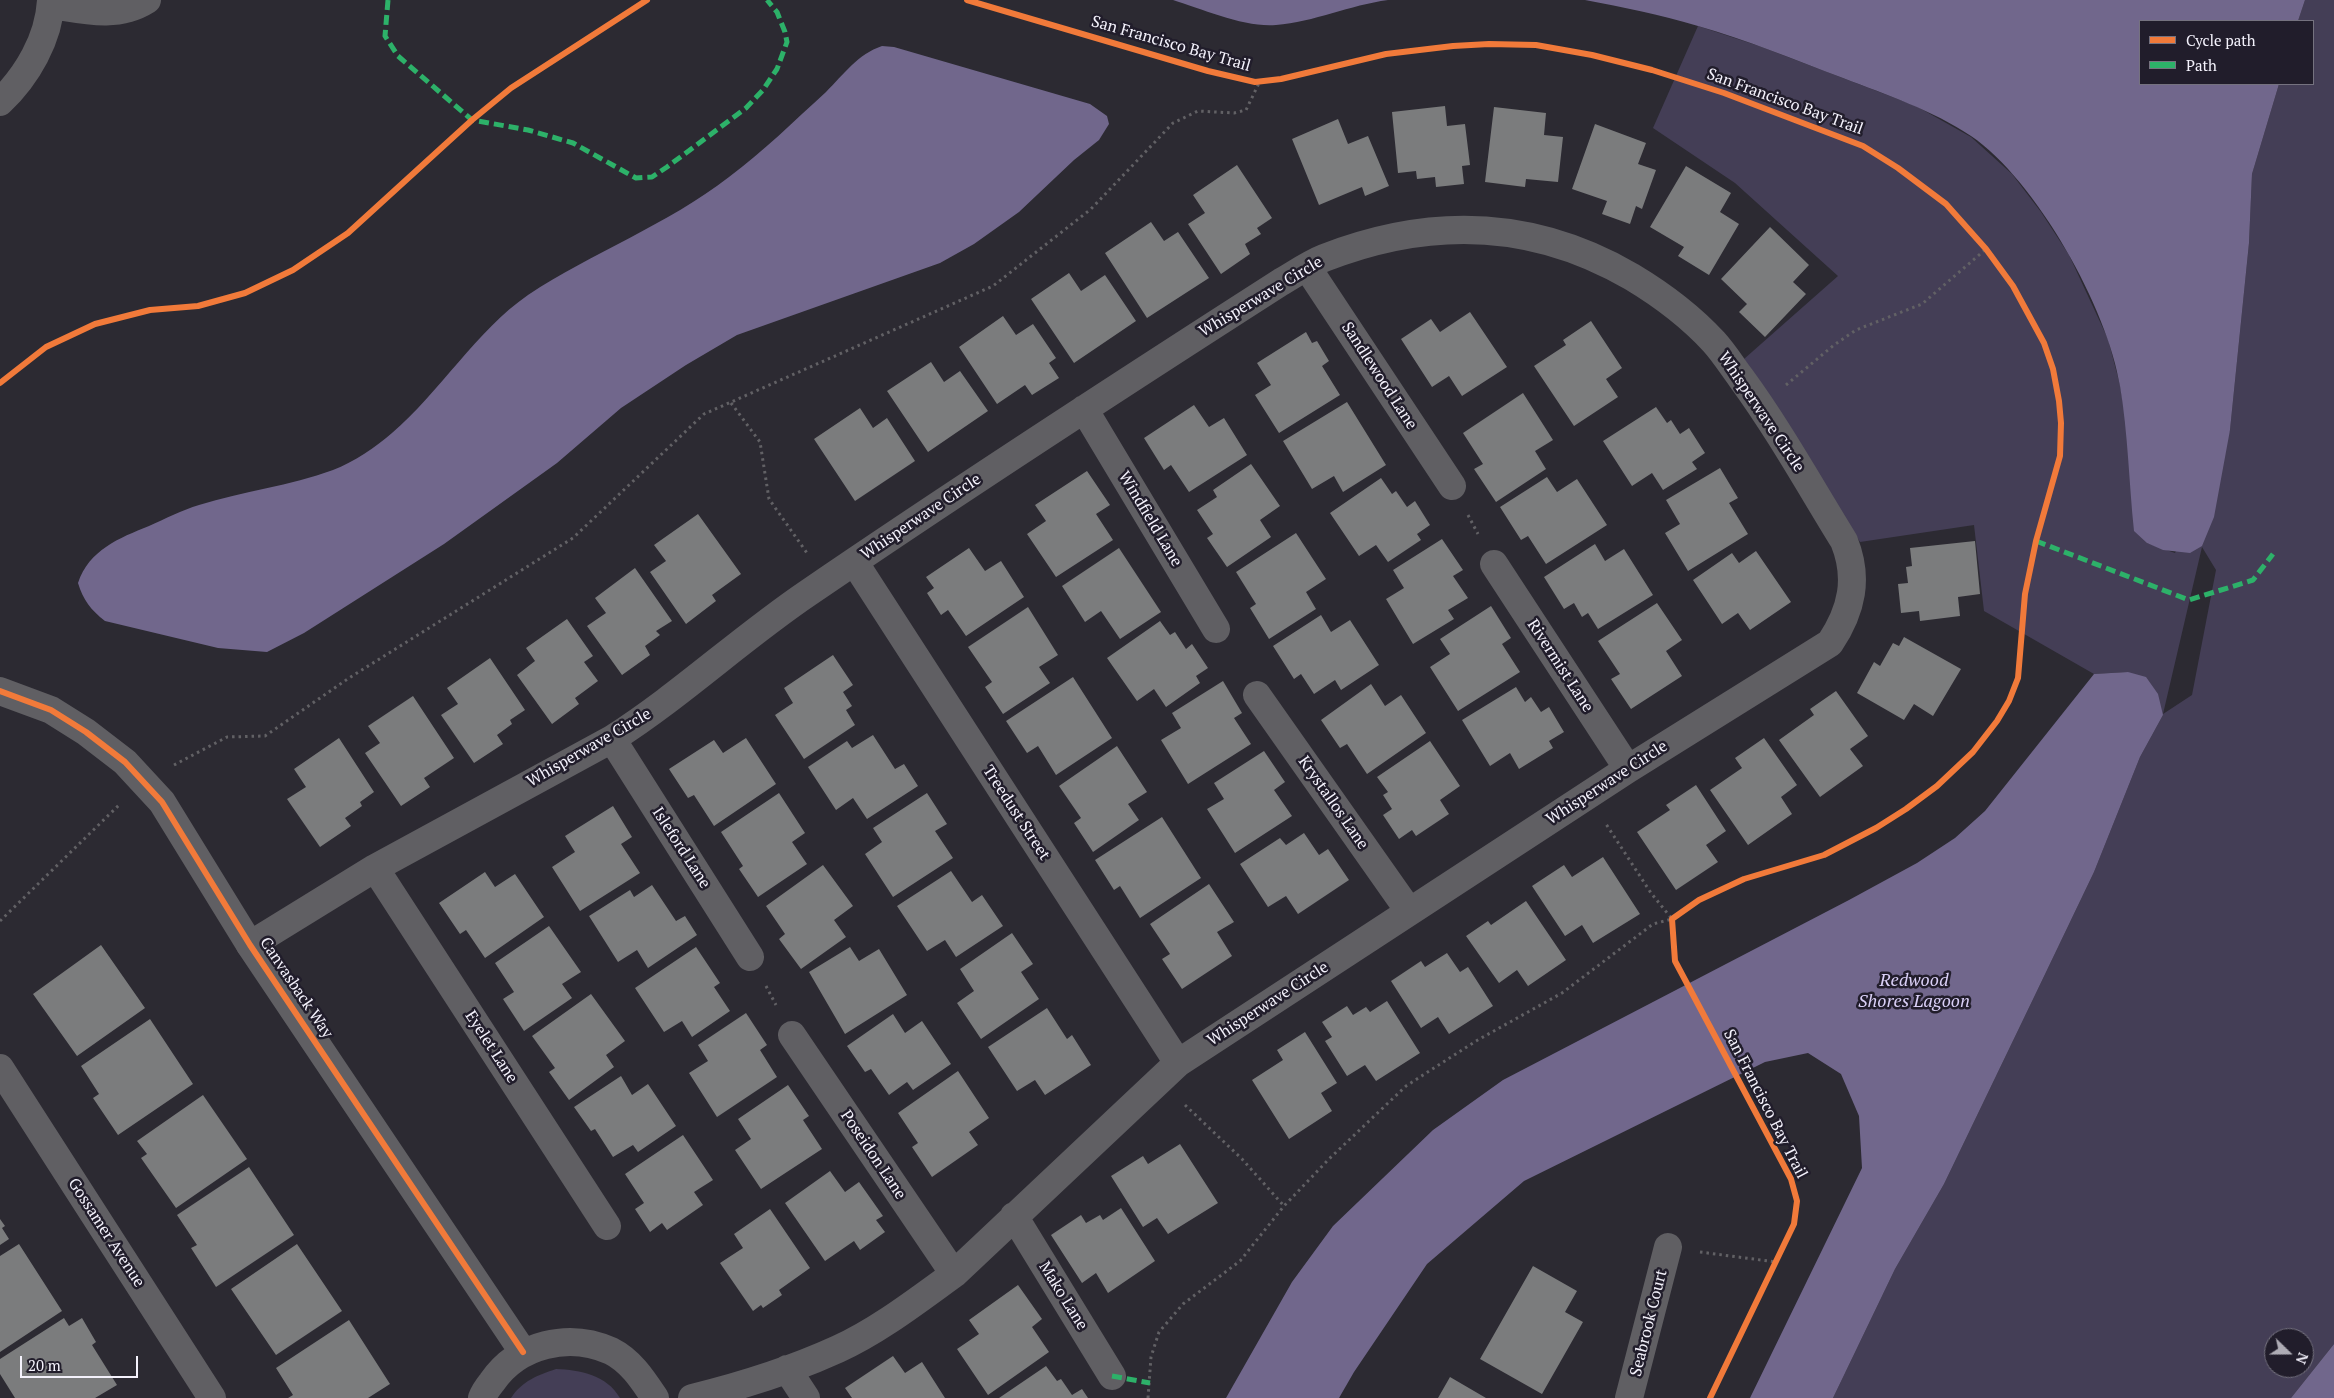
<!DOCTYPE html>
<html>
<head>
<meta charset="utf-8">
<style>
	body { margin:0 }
	#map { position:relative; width:2334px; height:1398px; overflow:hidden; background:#2c2a32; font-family:"PT Serif",serif }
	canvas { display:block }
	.legend { position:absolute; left:2139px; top:20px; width:175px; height:65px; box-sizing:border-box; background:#211d2b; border:1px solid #75727f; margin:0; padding:6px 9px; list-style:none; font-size:15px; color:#f4f2fc }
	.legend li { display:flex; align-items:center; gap:10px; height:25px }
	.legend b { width:25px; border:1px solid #75727f }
	.north { position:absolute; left:2264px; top:1328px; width:50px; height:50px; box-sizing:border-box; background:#211d2b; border:1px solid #75727f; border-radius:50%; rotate:112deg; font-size:14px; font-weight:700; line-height:20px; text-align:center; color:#f4f2fc }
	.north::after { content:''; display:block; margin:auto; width:18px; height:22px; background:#aeacb5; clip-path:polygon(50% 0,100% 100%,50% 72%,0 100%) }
	.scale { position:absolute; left:20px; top:1356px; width:118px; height:22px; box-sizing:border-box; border:2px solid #f4f2fc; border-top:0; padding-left:6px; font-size:15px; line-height:18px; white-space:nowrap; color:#f4f2fc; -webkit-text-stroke:4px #211d2b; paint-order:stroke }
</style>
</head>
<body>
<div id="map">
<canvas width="2334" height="1398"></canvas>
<ul class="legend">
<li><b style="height:6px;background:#f17a3a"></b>Cycle path</li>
<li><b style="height:6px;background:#2db169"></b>Path</li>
</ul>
<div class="north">N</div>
<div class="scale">20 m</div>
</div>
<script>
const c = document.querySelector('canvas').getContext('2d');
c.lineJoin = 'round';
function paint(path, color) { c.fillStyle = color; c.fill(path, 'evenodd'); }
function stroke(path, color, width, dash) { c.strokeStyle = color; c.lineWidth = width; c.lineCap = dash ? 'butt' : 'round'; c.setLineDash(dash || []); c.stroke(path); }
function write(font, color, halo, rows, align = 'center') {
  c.font = font + ' "PT Serif",serif'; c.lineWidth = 5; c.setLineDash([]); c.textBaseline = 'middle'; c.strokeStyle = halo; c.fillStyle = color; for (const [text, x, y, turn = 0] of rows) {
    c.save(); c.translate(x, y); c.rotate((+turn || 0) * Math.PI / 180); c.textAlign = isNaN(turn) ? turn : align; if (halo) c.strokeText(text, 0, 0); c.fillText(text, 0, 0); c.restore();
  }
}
const green = new Path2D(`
	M2305,0h29v1344l-43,54h-458l62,-129 49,-85 92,-191 58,-121 46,-115 23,-42 -35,-43 -34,2 -110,-63 -10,-86 -114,17 -116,-183 94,-83 -103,-93 -82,-55 45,-102 61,20 157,60 55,31 41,37 29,38 28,43 39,84 12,46 27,158 28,10 55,-123 19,-187 3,-69 27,-90h34v-63h-15zM2202,547l14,23 -24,125 -29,19zM2274,1338h30v30h-30z
	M556,1369c24,1 51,6 64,29h-109c11,-17 27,-23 45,-29z`);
const water = new Path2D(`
	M1173,0h215c-38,5 -74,22 -112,25 -30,3 -74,-16 -103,-25z
	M1585,0h720l-7,21h-158v63h139l-27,90 -3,69 -19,187 -16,87 -12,29 -12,7 -27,-3 -16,-7 -13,-12c-5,-48 -6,-98 -14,-145 -12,-77 -84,-206 -149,-250 -39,-26 -84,-41 -128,-58 -48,-18 -96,-38 -145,-52 -37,-11 -75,-19 -113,-26z
	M882,46l12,1 196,57 17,12 2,8 -10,16 -25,20 -55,52 -45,32 -34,19 -203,72 -51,30 -65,43 -64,55 -113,81 -140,89 -37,19 -49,-4 -113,-27c-14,-11 -22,-21 -27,-38 11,-33 41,-45 71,-57 16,-7 33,-16 50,-21 44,-14 91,-19 134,-35 21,-8 43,-23 59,-37 47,-40 85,-103 136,-138 65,-43 139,-70 201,-118 35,-26 65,-56 97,-85 18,-18 32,-38 56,-46z
	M2128,672l18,5 12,17 5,21 -23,42 -46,115 -58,121 -92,191 -49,85 -62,129h-83l112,-230 -3,-52 -18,-42 -33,-21 -43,9 -241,119 -97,83 -73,108 -15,26h-113l66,-116 41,-56 100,-96 70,-50 346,-180 68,-37 38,-25 30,-27 109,-137z
	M2334,1344v54h-43z`);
const building = new Path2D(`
	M1445,106l2,20 18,-2 5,41 -8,1 2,18 -28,3 -1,-10 -18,2 -1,-8 -18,2 -6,-61z
	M1494,107l52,6 -2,22 19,2 -5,45 -32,-3 -1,8 -40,-5z
	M1338,119l10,25 20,-8 21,50 -24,10 -3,-9 -43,18 -27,-66z
	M1595,124l51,19 -8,21 18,6 -14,39 -6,-3 -6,18 -28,-10 5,-13 -35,-12z
	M1237,165l35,53 -15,10 4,6 -16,10 5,10 -29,20 -33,-50 17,-11 -12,-18z
	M1686,166l45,27 -11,19 19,12 -30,51 -31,-19 6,-9 -34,-20z
	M1151,222l13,19 14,-9 31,46 -62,40 -42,-65z
	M1770,227l39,38 -16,17 13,12 -41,43 -26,-25 8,-8 -26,-25z
	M1069,273l12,18 24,-16 31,46 -62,42 -43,-64z
	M1470,312l37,55 -45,29 -13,-20 -17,11 -31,-48 30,-20 9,13z
	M1003,316l13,19 17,-11 23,34 -7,5 10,15 -27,17 -7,-10 -28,19 -38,-57z
	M1591,321l31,47 -16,11 12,18 -44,29 -40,-60 32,-21 -3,-5z
	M1306,332l6,11 5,-2 12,20 -7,5 18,29 -61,38 -24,-38 16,-10 -14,-22z
	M931,362l13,20 16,-11 28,40 -60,41 -41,-61z
	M1523,393l30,47 -18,11 11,18 -50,33 -22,-33 9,-5 -20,-31z
	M1347,402l39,63 -43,27 -9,-16 -22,13 -29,-48z
	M1194,405l15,22 15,-9 23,37 -58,37 -18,-27 -7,5 -20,-32z
	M1656,407l11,16 4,-3 9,14 9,-6 16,25 -13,9 5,7 -34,21 -11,-17 -20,13 -29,-45z
	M860,408l13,20 14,-10 28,43 -60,40 -41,-62z
	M1251,464l29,42 -20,14 11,17 -44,30 -20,-29 6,-4 -16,-24 20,-13 -4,-7z
	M1720,468l18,30 -9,5 19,31 -60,37 -23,-38 15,-9 -14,-24z
	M1087,471l23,34 -14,9 17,26 -57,37 -29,-43 19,-13 -11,-16z
	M1547,477l10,15 20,-13 30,46 -61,39 -18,-28 -7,4 -21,-33z
	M1381,478l11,16 4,-3 11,16 8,-6 15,24 -13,9 4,6 -33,22 -12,-17 -17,11 -29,-43z
	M698,514l43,60 -29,21 4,6 -30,23 -36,-52 16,-11 -12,-16z
	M1296,533l30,46 -20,13 10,17 -47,30 -19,-31 6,-4 -20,-32z
	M1442,539l21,31 -10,6 15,22 -20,12 6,9 -41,25 -27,-45 18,-11 -11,-18z
	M1975,541l5,53 -22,3 2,19 -40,5 -1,-10 -18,2 -3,-29 10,-1 -2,-16 6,-1 -2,-18z
	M1595,544l10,17 19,-12 29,46 -55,34 -10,-16 -6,4 -8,-14 -10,6 -20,-32z
	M969,548l16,23 16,-10 23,36 -58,39 -18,-26 -7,5 -14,-22 7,-5 -8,-11z
	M1119,548l42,64 -41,27 -19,-28 -16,11 -23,-36z
	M1756,551l35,51 -41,28 -12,-17 -16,11 -29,-44 39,-27 7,10z
	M635,568l37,53 -16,10 4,4 -15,11 5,9 -28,20 -35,-49 19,-13 -11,-15z
	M1657,603l25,37 -16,11 16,25 -51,33 -20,-30 9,-5 -22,-33z
	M1491,606l20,32 -9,6 18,28 -62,39 -28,-44 20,-13 -10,-15z
	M1028,607l30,48 -19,12 11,16 -47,31 -18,-27 7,-5 -24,-35z
	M1321,615l10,17 19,-12 29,45 -38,25 -6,-10 -21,14 -13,-20 -7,5 -21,-33z
	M567,619l26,37 -9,6 14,19 -23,17 4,6 -27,20 -35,-49 18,-14 -9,-13z
	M1160,621l10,14 5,-3 11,17 6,-5 16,24 -12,8 4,7 -34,24 -12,-18 -17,12 -30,-43z
	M1904,637l57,32 -28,47 -19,-12 -10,16 -47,-27 17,-31 6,4 13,-23 6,3z
	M833,655l20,30 -10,7 9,14 -6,4 9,15 -51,34 -29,-44 18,-12 -9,-15z
	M490,658l35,52 -15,10 2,4 -15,11 6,9 -29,19 -33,-48 17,-11 -11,-16z
	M1073,677l39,61 -56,37 -18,-29 -11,7 -21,-32z
	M1223,681l19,32 -8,5 17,26 -63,40 -27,-44 20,-12 -9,-15z
	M1371,684l14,22 16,-11 25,38 -59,41 -20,-30 -7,4 -19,-28z
	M1516,687l9,15 6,-5 10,15 8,-5 15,25 -15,9 4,7 -34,21 -9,-16 -20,13 -28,-46z
	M1836,691l32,45 -18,13 13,17 -43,31 -41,-57 35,-25 -4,-6z
	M413,696l41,62 -30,20 6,9 -29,19 -36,-53 15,-10 -12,-17z
	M873,735l22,34 9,-5 14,22 -51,33 -14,-21 -17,12 -28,-43 39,-26 5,7z
	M339,738l35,54 -14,10 2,4 -17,12 6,8 -31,21 -33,-48 19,-12 -12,-18z
	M746,738l30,46 -62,42 -20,-31 -6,3 -19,-29 45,-29 9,13z
	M1764,738l33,47 -16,12 11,17 -44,31 -38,-55 32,-22 -7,-10z
	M1430,741l30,45 -20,14 9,14 -33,22 -4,-6 -13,9 -16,-24 9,-6 -9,-14 5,-3 -11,-15z
	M1117,746l30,46 -19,12 11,16 -46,32 -19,-29 7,-5 -22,-32z
	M1264,751l21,31 -11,8 18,26 -57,37 -28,-44 17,-10 -10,-16z
	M1696,785l30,46 -20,14 12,17 -42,28 -39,-58 33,-22 -4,-5z
	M779,793l26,40 -13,9 15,22 -49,33 -19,-28 4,-3 -22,-34z
	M927,793l20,31 -12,7 18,27 -60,39 -28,-43 17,-12 -9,-14z
	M613,806l19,31 -11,7 19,29 -60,38 -28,-44 23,-15 -10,-16z
	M1162,817l39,61 -61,40 -20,-32 -6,4 -19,-30z
	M1304,833l15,22 9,-6 21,31 -51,34 -12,-18 -18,11 -28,-43 40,-26 6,7z
	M1603,857l37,57 -47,29 -11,-18 -17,11 -33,-50 32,-21 8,12z
	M823,865l30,41 -19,14 12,17 -45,32 -22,-30 6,-5 -19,-28z
	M951,871l21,31 10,-7 21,31 -47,31 -11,-17 -18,11 -30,-45z
	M485,872l10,15 20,-13 29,43 -59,41 -19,-28 -6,4 -21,-31z
	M1209,884l25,38 -17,10 15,24 -50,33 -20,-30 8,-5 -20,-30z
	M652,885l24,36 9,-5 12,19 -49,33 -11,-18 -19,12 -29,-46 41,-26 4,7z
	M1526,901l40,59 -38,26 -11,-16 -18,13 -33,-47 22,-15 3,4z
	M549,926l32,46 -19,12 10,14 -48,33 -21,-32 11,-7 -19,-29z
	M1012,933l21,31 -12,8 18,27 -58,40 -24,-36 17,-12 -14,-22z
	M101,945l44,63 -68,48 -44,-62z
	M696,947l24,36 -6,4 16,24 -38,26 -10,-16 -18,11 -29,-44z
	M850,947l9,14 20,-12 28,46 -62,39 -36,-62z
	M1447,953l13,19 8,-5 25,39 -44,28 -11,-17 -17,11 -30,-47 30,-20 4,6z
	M591,994l34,47 -19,14 8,12 -45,33 -20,-28 6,-4 -23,-32z
	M1387,1001l33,52 -44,28 -11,-16 -18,11 -22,-35 7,-4 -10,-15 25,-16 6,9 13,-8 4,5z
	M1047,1008l20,31 5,-4 19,30 -46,30 -10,-15 -18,11 -29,-44z
	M746,1013l21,32 -7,5 17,27 -60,40 -28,-44 19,-12 -10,-16z
	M893,1014l12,19 17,-12 29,43 -38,26 -6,-8 -18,13 -18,-26 -6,3 -18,-26z
	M150,1019l43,65 -75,51 -25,-37 6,-4 -18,-28z
	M1305,1032l32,51 -16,10 11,18 -43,28 -37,-59 31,-20 -6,-10z
	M958,1071l31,47 -20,14 9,13 -46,32 -20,-30 6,-4 -20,-30z
	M621,1076l11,19 16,-11 28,42 -38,26 -5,-7 -20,12 -18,-28 -4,2 -17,-24z
	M788,1085l21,31 -6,4 19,29 -61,40 -26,-39 16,-11 -13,-20z
	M203,1095l44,64 -71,49 -35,-50 6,-4 -10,-13z
	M683,1135l30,45 -19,12 9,13 -36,25 -5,-7 -12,9 -15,-23 9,-6 -19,-29z
	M1180,1144l38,59 -50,31 -11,-16 -14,9 -32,-51 32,-20 5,8z
	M249,1167l45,68 -78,52 -25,-39 6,-3 -20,-30z
	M830,1171l15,21 14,-10 24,34 -7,4 9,12 -25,18 -6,-9 -29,20 -40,-58z
	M1121,1208l34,53 -47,32 -12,-20 -14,10 -31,-48 30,-20 5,8 14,-8 3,5z
	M770,1209l40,59 -31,22 3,5 -19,13 -2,-3 -8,6 -33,-48 23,-15 -9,-14z
	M0,1219l5,7 -3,2 7,11 -9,6z
	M19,1244l43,67 -62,41v-96z
	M297,1244l45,67 -66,44 -45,-66z
	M1533,1266l44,25 -12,21 18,10 -41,72 -62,-35z
	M1018,1285l24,34 -10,8 17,25 -61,43 -31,-46 22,-15 -10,-14z
	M64,1318l5,8 13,-8 14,24 -4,3 25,40 -22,13h-80l-15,-24v-15z
	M349,1320l41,64 -22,14h-80l5,-3 -17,-27z
	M893,1356l12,17 17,-11 23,36h-93l-7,-10z
	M1046,1366l11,15 4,-2 11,16 10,-6 6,9h-89z
	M1450,1377l36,21h-48z`);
const path = new Path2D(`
	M1786,385l48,-40 22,-15 66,-26 64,-55
	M731,403l29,39 9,57 38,54
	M1468,515l10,19
	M174,765l53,-28 38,-1 84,-58 224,-140 131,-124 289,-128 98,-77 82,-86 25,-12 36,2 12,-3 14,-29
	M0,921l119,-116
	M766,986l10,19
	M1185,1105l57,54 42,47
	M1700,1252l76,10
	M1148,1398l3,-41 8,-25 24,-28 57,-43 44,-55 45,-47 77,-73 70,-45 86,-48 91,-69 19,-5 -21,-26 -45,-69`);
const minor = new Path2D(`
	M51,5c33,5 66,14 96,-5
	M0,102c27,-26 49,-63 51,-102
	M1307,267l145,219
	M1084,409l132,220
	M855,563l323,500
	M1494,564l134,205
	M1257,695l152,216
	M612,739l138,218
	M375,868l232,358
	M250,945l125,-77 237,-129c69,-44 128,-100 196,-146 155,-106 314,-209 473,-311 14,-8 28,-18 43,-24 105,-41 209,-39 308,19 30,18 58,39 82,65 10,11 18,24 27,36 38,52 69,108 103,163 15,37 8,69 -14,102l-202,126 -450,294 -224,211c-36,26 -76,57 -116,75 -46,21 -97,37 -146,49
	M792,1035l162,239
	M0,1068l212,330
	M1014,1216l98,160
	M787,1369l19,29
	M1629,1398l39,-151`);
const tertiary = new Path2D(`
	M0,691l51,19 35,22 39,30 37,40 88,143 273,407
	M482,1398c2,-6 6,-11 10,-16 26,-38 77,-50 119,-31 20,10 32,29 44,47`);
const quiet = new Path2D(`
	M388,0l-3,36 13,20 74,64 56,10 45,13 63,35 16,-1 15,-10 79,-59 17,-18 14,-21 10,-27 -2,-10 -8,-20 -10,-12
	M2036,541l153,59 64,-20 20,-26
	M1112,1376l38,7`);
const cycleway = new Path2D(`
	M967,0l241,71 47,11 26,-3 105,-25 67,-8 36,-2 47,1 56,10 60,15 72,23 139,53 35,22 48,36 40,45 27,37 31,57 9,26 6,32 2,22 -1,33 -24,85 -11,53 -7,84 -9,23 -12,20 -24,31 -36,34 -31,23 -30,19 -52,27 -80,24 -45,21 -27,19 3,42 116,218 6,22 -3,23 -84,174
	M0,383l46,-36 49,-23 55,-14 48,-4 47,-13 48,-23 55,-37 124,-113 39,-32 136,-88
	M0,691l51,19 35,22 39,30 37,40 88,143 273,407`);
const streetNames = [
	["San Francisco Bay Trail",1171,44,16],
	["San Francisco Bay Trail",1785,102,20],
	["Whisperwave Circle",1261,297,-31],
	["Sandlewood Lane",1379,376,57],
	["Whisperwave Circle",1761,412,56],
	["Whisperwave Circle",921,517,-34],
	["Windfield Lane",1150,519,59],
	["Rivermist Lane",1560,666,57],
	["Whisperwave Circle",589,748,-30],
	["Whisperwave Circle",1607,783,-33],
	["Krystallos Lane",1333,803,55],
	["Treedust Street",1016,813,57],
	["Isleford Lane",681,848,57],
	["Canvasback Way",296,988,56],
	["Whisperwave Circle",1268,1004,-33],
	["Eyelet Lane",491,1047,57],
	["San Francisco Bay Trail",1765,1104,63],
	["Poseidon Lane",873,1155,56],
	["Gossamer Avenue",106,1233,57],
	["Mako Lane",1063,1296,58],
	["Seabrook Court",1649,1323,-76]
];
const waterNames = [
	["Redwood",1914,981],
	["Shores Lagoon",1914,1002]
];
paint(green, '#443e56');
paint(water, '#71678c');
paint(building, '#7b7c7d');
stroke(path, '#626165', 3, [2.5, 4]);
stroke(minor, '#605f63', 28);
stroke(tertiary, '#605f63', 28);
stroke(quiet, '#2db169', 5, [10, 5]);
stroke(cycleway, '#f17a3a', 6);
write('16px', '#f4f2fc', '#211d2b', streetNames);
write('italic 18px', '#dad0f7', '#211d2b', waterNames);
</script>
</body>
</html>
